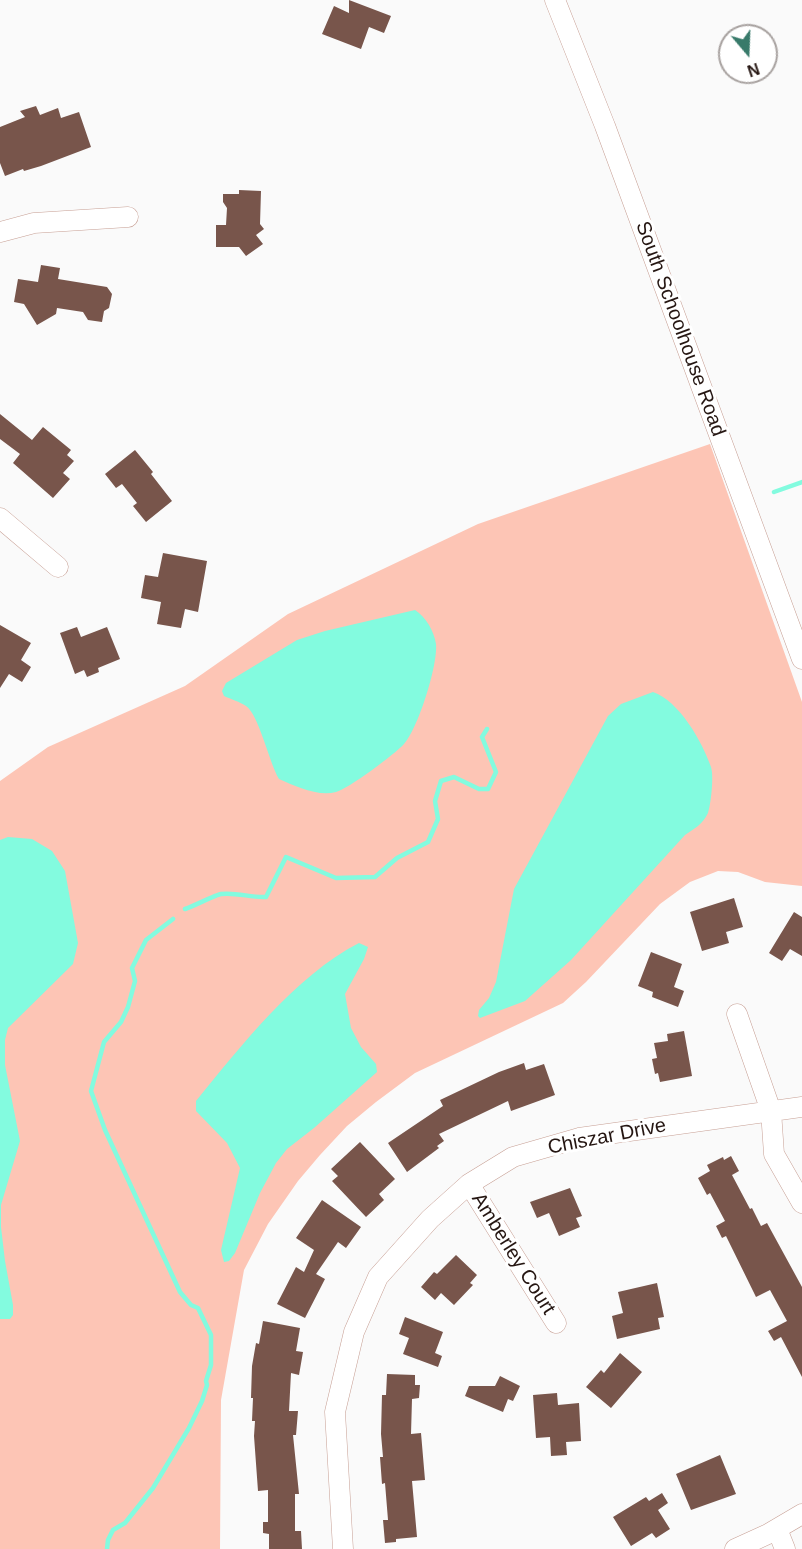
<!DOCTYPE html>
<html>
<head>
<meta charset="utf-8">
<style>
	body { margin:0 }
	#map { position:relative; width:802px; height:1549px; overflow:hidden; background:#fafafa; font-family:Helvetica,sans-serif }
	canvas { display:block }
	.north { position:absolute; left:718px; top:24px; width:60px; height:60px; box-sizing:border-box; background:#fff; border:2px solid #a8a2a0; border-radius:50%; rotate:161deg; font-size:16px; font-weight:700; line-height:24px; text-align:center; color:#251612 }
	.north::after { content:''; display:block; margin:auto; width:21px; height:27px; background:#387a6a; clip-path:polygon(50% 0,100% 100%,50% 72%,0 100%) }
</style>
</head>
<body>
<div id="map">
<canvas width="802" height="1549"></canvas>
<div class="north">N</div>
</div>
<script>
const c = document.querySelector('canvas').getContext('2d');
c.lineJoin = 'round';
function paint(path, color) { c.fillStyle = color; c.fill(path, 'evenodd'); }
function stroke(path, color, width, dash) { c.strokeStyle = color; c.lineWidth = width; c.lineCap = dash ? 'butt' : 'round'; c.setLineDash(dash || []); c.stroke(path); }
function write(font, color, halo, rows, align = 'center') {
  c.font = font + ' Helvetica,sans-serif'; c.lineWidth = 6; c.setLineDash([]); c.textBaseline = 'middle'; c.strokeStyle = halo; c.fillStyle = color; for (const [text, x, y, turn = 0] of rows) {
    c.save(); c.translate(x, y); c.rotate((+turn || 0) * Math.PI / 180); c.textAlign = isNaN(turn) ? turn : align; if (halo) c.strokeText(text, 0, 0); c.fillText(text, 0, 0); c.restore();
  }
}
const green = new Path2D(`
	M710,444l92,258v184l-37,-4 -27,-10 -20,-1 -28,11 -30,22 -74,78 -23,21 -148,70 -39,29 -29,24 -27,29 -22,26 -30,43 -24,46 -23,130 -1,149h-220v-768l48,-34 137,-61 103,-72 190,-90z`);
const water = new Path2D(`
	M415,610c11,7 19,21 21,34 2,21 -18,85 -32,100 -9,10 -56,45 -68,48 -18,5 -41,-6 -57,-13 -10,-17 -20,-64 -33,-73 -6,-4 -15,-7 -22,-10l-2,-5 4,-8 71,-43 28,-9z
	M653,692c26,9 49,49 58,75 3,9 0,37 -3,46 -5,11 -14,16 -23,22l-114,125 -46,41 -45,17 -2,-2 1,-6 10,-12 7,-16 18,-93 94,-173 13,-12z
	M8,837l24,2 20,12 13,20 13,72 -5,21 -65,64 -3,12v25l15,76 -19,64v22l4,34 8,44v10l-3,4h-10v-479z
	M359,943l9,4 -4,12 -19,35 6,34 10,19 15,17 1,8 -63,56 -27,21 -11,14 -16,30 -25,60 -6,8 -5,1 -3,-12 19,-82 -13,-25 -31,-32v-10c45,-55 99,-125 163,-158z`);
const stream = new Path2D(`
	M774,492l28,-10
	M185,909c9,-3 30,-14 36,-15 16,-2 30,4 45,3l20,-40 50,21 39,-1 22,-19 31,-16 10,-23 -3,-18 6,-20 13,-4 25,12h9l8,-17 -14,-35 5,-8
	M107,1549l1,-9 5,-10 12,-7 28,-35 36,-60 13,-27 5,-16 -1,-4 5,-16v-30l-13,-27 -7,-3 -11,-13 -75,-162 -14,-39 13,-49 17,-20 7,-15 7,-26 -3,-13 14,-28 27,-21`);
const building = new Path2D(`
	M349,0l42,16 -7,17 -15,-6 -8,22 -39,-15 12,-28 15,7z
	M36,106l4,9 18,-7 3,10 18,-6 12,35 -50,19 -17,5 -1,-2 -18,7 -5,-13v-36l25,-10 -5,-6z
	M239,190l22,1 -1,33 4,5 -8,6 7,9 -17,12 -7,-9h-23v-22h10l1,-17 -4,-6v-8h16z
	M41,265l19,3 -2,11 49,8 5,7 -3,14 -5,3 -2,11 -14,-2 -5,-8 -26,-4 -1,6 -19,11 -13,-21 -10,-2 4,-23 20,3z
	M0,414l32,26 11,-13 28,23 -4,5 7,6 -11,12 7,6 -17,19 -40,-35 7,-9 -20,-15z
	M135,450l18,22 -2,2 21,27 -26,21 -13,-16 4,-3 -15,-19 -6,4 -11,-14z
	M163,553l44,8 -9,51 -13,-3 -4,19 -24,-4 4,-22 -20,-4 4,-23 13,2z
	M0,625l31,18 -10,17 10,7 -9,15 -13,-8 -9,14z
	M77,627l4,10 26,-10 13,32 -22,9 1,4 -12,5 -3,-7 -9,4 -15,-41z
	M734,898l9,29 -17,5 3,11 -27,8 -12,-39z
	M794,912l8,5v39l-12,-7 -8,12 -13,-8z
	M651,952l31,12 -8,23 10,4 -6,16 -26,-10 1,-5 -15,-6z
	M684,1031l8,45 -32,6 -2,-9 -3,1 -3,-15 5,-1 -3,-15 14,-2 -1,-7z
	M524,1063l2,7 18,-6 11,31 -44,16 -3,-10 -69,33 5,7 -7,5 2,2 -32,24 -19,-29 55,-37 -3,-6 59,-28z
	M360,1142l35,37 -16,15 5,6 -18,17 -34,-36 6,-5 -7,-7z
	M731,1156l8,15 -7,4 18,34 2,-1 9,18 6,-3 35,64v90l-21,-40 -7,4 -6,-10 19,-10 -17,-31 -14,7 -30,-61 -4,2 -6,-12 9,-5 -15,-28 -3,2 -9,-17 12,-7 -3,-6 16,-8 1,3z
	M570,1188l12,28 -6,2 4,9 -21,9 -10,-23 -12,5 -7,-16z
	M322,1200l39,27 -15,21 -8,-6 -22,32 9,5 -20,39 -28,-14 19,-37 8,5 10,-22 -18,-12z
	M456,1255l21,20 -7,8 3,2 -19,20 -13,-12 -6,7 -14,-13 13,-15 3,2z
	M657,1283l7,34 -6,1 2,11 -43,10 -5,-23 11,-3 -5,-21z
	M405,1317l38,15 -8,21 7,3 -4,11 -35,-13 6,-16 -10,-4z
	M263,1321l37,7 -4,23 7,1 -4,23 -8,-2 -2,38h9l-2,24h-3l6,59h-4v37h6l1,18h-33v-15l-6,-1v-11h5v-32l-10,1 -4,-55 1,-15h-3l1,-23h-2l1,-32 4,-23 3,1z
	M620,1353l22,19 -31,36 -25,-21 15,-17 3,3z
	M387,1374l28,1v10h5l-1,13 -7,1 -1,35 10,-1 4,47 -13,1 5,56 -21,2v3l-11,1 -2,-23h5l-3,-37 -3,1 -2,-27h3l-2,-23 1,-39h4z
	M500,1376l20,10 -7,15 -5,-2 -5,13 -38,-16 4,-10h26z
	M557,1393l1,12 21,-2 2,38 -15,1 1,13 -16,1 -1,-19 -14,1 -3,-43z
	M720,1455l16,39 -45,16 -15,-36z
	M662,1493l6,10 -10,7 12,19 -14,9 -4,-5 -21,13 -18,-29 33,-20 3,4z`);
const minor = new Path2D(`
	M555,0l50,126 197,533
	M0,232l34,-9 94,-6
	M0,518l58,49
	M737,1014l34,97 3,43 28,49
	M469,1184l87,139
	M777,1529l8,20
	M343,1549l-8,-137 19,-80 24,-55 52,-58 39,-35 44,-27 66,-19 223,-31
	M735,1549l33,-15 34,-20`);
const streetNames = [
	["South Schoolhouse Road",680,329,70],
	["Chiszar Drive",607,1137,-11],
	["Amberley Court",513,1254,58]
];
paint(green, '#fdc5b5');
paint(water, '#83fbdf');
stroke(stream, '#83fbdf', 4.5);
paint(building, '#78554b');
stroke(minor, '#c79f94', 21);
stroke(minor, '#fff', 20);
write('20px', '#251612', '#fff', streetNames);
</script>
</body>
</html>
